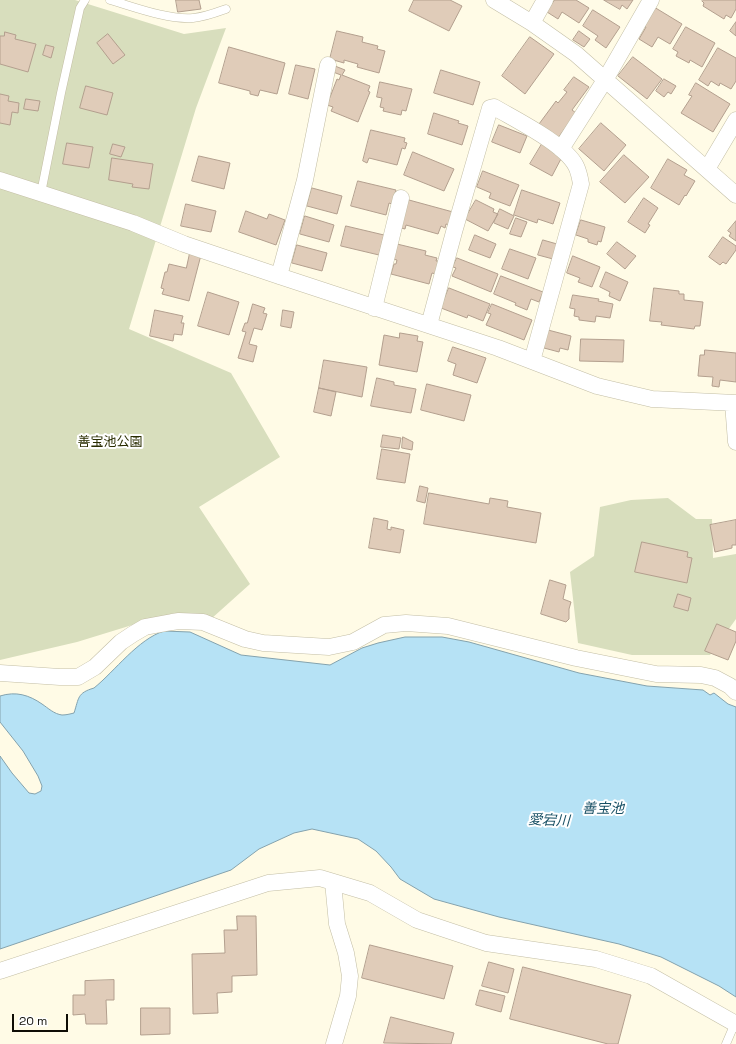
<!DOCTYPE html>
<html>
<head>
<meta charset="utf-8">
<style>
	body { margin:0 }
	#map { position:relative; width:736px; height:1044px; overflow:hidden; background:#fffbe6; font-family:"Space Grotesk",sans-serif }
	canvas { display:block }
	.scale { position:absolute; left:12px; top:1014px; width:56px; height:18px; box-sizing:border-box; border:2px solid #0f0d05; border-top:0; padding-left:5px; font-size:12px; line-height:14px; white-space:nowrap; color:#0f0d05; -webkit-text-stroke:3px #fff; paint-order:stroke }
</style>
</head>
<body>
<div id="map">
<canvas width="736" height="1044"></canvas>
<div class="scale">20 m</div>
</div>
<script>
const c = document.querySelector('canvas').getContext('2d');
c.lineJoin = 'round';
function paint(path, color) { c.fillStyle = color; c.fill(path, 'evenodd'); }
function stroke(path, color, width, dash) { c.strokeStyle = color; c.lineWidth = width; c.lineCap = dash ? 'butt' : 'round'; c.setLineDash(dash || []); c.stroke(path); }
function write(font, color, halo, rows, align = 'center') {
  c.font = font + ' "Space Grotesk","Noto Sans JP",sans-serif'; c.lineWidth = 4; c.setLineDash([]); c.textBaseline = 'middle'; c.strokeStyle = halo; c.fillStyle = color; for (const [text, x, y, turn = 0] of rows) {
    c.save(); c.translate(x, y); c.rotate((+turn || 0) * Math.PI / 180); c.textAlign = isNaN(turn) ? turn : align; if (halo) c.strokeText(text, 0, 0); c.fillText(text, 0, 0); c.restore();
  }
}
const green = new Path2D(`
	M0,0h75l109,34 42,-6 -30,80 -67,221 102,44 49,84 -81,50 51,77 -39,35 -56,-1 -78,24 -77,18z
	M668,498l28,21h16l1,39 23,-4v65l-26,36h-78l-54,-12 -8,-71 24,-16 6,-49 31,-7z`);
const water = new Path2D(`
	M164,631l26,1 51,23 89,10 32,-17 16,-5 27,-6h37l27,5 110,31 68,13 56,4 7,5 4,-2 14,11 8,3v290l-17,-11 -58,-29 -42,-13 -120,-27 -65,-18 -34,-20 -9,-12 -15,-16 -18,-12 -46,-10 -18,4 -35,16 -28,21 -231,79v-193l12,17 17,20 6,1 6,-3 1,-5 -4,-10 -15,-25 -23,-29v-26c16,-5 29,-1 42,8 6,4 12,10 20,11 4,0 8,-1 12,-2 5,-15 3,-20 20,-25 21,-17 44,-49 70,-57z`);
const building = new Path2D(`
	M176,0h23l2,9 -23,3z
	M414,0h36l12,6 -13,25 -40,-20z
	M555,0h21l13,8 -10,15 -17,-11 -4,7 -11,-7z
	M604,0h29l-6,9 -5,-4 -2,4z
	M703,0h33v9l-5,9 -5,-3 -2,4 -21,-13 1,-3 -2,-2z
	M654,7l28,17 -12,20 -12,-7 -6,10 -13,-8 7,-12 -3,-2z
	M593,10l27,17 -14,21 -11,-8 3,-4 -15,-10z
	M736,22v14l-6,-5z
	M686,27l29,16 -13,24 -12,-7 -1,3 -13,-7 2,-4 -5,-3z
	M337,31l26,6 -1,5 16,4 -1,3 8,2 -6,22 -22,-6 1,-3 -14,-4v3l-14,-4z
	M579,31l11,8 -6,8 -11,-7z
	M5,32l11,3 -1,4 21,5 -8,28 -28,-8v-28h4z
	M108,34l17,21 -12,9 -16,-21z
	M530,37l24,17 -29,40 -23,-18z
	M46,45l8,2 -3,11 -8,-3z
	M229,47l56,16 -8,31 -17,-4 -2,6 -8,-2v-3l-31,-8z
	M718,48l18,10v23l-5,8 -11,-6 -1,3 -8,-5 -3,5 -9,-6z
	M633,57l29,22 -15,20 -29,-23z
	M296,65l19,4 -7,30 -19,-5z
	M335,66l10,4 -3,5 28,11 -2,5 2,1 -12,30 -27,-11 2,-4 -6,-2 10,-26 2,1 2,-5 -8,-3z
	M441,70l39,12 -7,23 -39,-12z
	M574,77l15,10 -17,23 4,3 -18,25 -19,-14 17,-23 2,2 9,-11 -3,-2z
	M664,79l12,7 -5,8 -3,-2 -4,5 -8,-6z
	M380,82l32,7 -6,22 -4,-1 -1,5 -18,-4 1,-3 -4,-1 2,-9 -5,-1z
	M696,83l34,21 -17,28 -32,-19 11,-17 -3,-1z
	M86,86l27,7 -6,22 -27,-7z
	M0,94l9,2 -1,5 11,2 -1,10 -6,-1 -2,13 -10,-2z
	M26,99l14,2 -2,10 -14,-2z
	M434,113l25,8 -1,2 10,3 -6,19 -34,-11z
	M601,123l25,22 -22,26 -25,-22z
	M499,125l28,11 -7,17 -28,-11z
	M371,130l34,8 -1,4 3,1 -2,6 -3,-1 -5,17 -28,-7 -2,5 -4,-2z
	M67,143l26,4 -4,21 -26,-4z
	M113,144l12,3 -4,10 -11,-3z
	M542,144l21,11 -11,21 -22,-12z
	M413,152l41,17 -10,22 -40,-16z
	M624,155l25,22 -24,26 -25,-21z
	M199,156l31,7 -6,26 -32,-8z
	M112,158l41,6 -4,25 -17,-2 1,-3 -24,-4z
	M668,159l19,11 -3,5 11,6 -9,15 -1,-1 -6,10 -28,-17z
	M483,171l36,14 -9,21 -21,-8 2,-5 -14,-6z
	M358,181l38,9 -4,14 -3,-1 -3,12 -35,-9z
	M312,188l30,8 -5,18 -30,-8z
	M522,190l38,13 -7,21 -15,-5 -1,4 -23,-8z
	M644,198l14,10 -10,16 2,1 -5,8 -17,-11z
	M409,200l44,12 -4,13 -3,-1 -1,4 -4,-2 -3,8 -32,-9 -1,4 -4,-1z
	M476,200l18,9 -1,3 5,2 -10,17 -23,-12z
	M186,204l30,7 -5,21 -30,-6z
	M500,209l14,7 -6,13 -14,-6z
	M246,211l21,8 2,-5 16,6 -9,25 -37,-13z
	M305,216l29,9 -5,17 -29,-8z
	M516,218l11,4 -6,15 -11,-3z
	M581,220l24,7 -4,15 -3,-1 -1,4 -9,-3v-3l-12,-4z
	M736,221v20l-7,-5 2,-3 -3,-2z
	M346,226l38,9 -5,20 -38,-9z
	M475,235l21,9 -6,14 -21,-8z
	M723,237l13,9v4l-10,14 -3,-2 -3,3 -11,-8z
	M543,240l14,4 -4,15 -15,-4z
	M617,242l19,14 -11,13 -18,-15z
	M397,244l29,7 -1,4 12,3 -1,3h3l-3,13 -4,-1 -3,11 -38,-10 3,-10h2l1,-4 -4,-1z
	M297,245l30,8 -5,18 -30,-8z
	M510,249l26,9 -8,21 -26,-10z
	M190,253l11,2 -12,46 -27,-7 2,-5 -3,-1 4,-16h2l2,-8 17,4z
	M573,256l27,11 -8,20 -14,-5 2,-4 -13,-5z
	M457,258l41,16 -7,18 -39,-16 4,-8 -3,-1z
	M606,272l22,10 -8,19 -11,-5 1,-4 -10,-5z
	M501,276l42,16 -4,10 -8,-3 -4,11 -12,-5 1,-2 -22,-9z
	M449,288l41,16 -7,17 -15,-6 -1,3 -26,-10z
	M654,288l25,3v3h5v6l19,2 -3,24h-5l-1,3 -33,-4 1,-3 -12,-1z
	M208,292l31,10 -10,33 -31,-9z
	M573,295l26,4 -1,2 15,3 -3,14 -14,-2 -1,6 -16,-2v-3l-5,-1 1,-7 -5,-1z
	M253,304l12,4 -2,5 4,1 -5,16 -8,-2 -5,16 8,2 -4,16 -15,-4 8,-26 -4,-1 3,-8h2z
	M492,304l40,16 -8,20 -38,-15 5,-11 -3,-1z
	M155,310l28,6 -2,7h3l-2,12 -8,-1 -1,7 -23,-5z
	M283,310l11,2 -3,16 -10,-2z
	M548,330l23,6 -3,14 -8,-2 -1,4 -15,-4z
	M400,333l18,3 -1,5 6,1 -6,30 -38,-7 5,-30 15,3z
	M581,339l43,1 -1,22 -43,-1z
	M453,347l33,11 -9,25 -24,-8 3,-11 -8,-3z
	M705,350l31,3v29l-16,-2 -1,7 -7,-1 1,-9 -15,-1 2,-21h4z
	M324,360l43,7 -5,30 -43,-9z
	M377,378l17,4v3l22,4 -5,24 -40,-7z
	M427,384l44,11 -7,26 -43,-11z
	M319,388l17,4 -5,24 -17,-4z
	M383,435l18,3 -2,11 -18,-2z
	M403,437l10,5 -1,8 -10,-2z
	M382,449l28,5 -5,29 -28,-4z
	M420,486l8,2 -3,15 -8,-2z
	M429,493l60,11 1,-6 18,3 -1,6 34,6 -5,30 -112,-19z
	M374,518l14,3 -1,8 4,1v-3l13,3 -4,23 -31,-5z
	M736,520v25h-4v3l-17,4 -5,-27z
	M642,542l46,10 -1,5 5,1 -5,25 -52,-11z
	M550,580l16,5 -3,14 8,3 -2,7v10l-3,3 -25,-8z
	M678,594l13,4 -3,13 -14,-4z
	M717,624l19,8v9l-8,19 -23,-9z
	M237,916h19l1,59 -25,1v16l-15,1 1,20 -25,1 -1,-60 33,-1 -1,-23h13z
	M370,945l83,21 -9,33 -82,-21z
	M489,962l25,7 -6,24 -26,-7z
	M523,967l108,28 -13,49h-10l-98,-25z
	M114,980v20h-8l1,24h-21l-1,-10 -12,1v-20h12v-14z
	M480,990l25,6 -4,16 -25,-7z
	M141,1008h29v26l-29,1z
	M391,1017l63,16 -3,11 -67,-1z`);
const service = new Path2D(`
	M110,0c24,7 58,20 83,18 12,-1 22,-5 33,-9
	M41,193l20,-100 19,-85 5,-8
	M726,1044l9,-21`);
const minor = new Path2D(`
	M494,0l38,23 44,31 160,141
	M532,23l13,-23
	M561,149l44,-69 46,-80
	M707,169l29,-49
	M0,180l133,43 51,21 95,32 219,72 99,38 55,13 84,4
	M279,276l26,-96 23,-115
	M374,308l27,-110
	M429,325l25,-93 36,-124 4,-1c22,13 71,37 82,59 3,6 4,12 5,18l-49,177
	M733,403l3,39
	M0,673l60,4h18l17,-10 26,-25 12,-8 12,-7 27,-5 7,-1 24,1 42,17 18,4 66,4 24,-5 31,-17 22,-2 42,3 128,32 80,16 45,1 14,3 15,8 6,6
	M333,882l4,42 9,29 4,23 -2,20 -14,48
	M0,971l268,-88 52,-5 50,15 47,27 69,23 110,16 55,17 85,48`);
const parkNames = [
	["善宝池公園",110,442]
];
const waterNames = [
	["善宝池",603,809],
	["愛宕川",549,821,2]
];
paint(green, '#d8debd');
paint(water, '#b6e2f5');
stroke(water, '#84a2ad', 1);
paint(building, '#e0ccb9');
stroke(building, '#b39f8e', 1);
stroke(service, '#c3bea5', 9);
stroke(minor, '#c3bea5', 17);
stroke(service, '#fff', 8);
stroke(minor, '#fff', 16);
write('13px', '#292d00', '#fff', parkNames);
write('italic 14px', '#185065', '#fff', waterNames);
</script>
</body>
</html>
